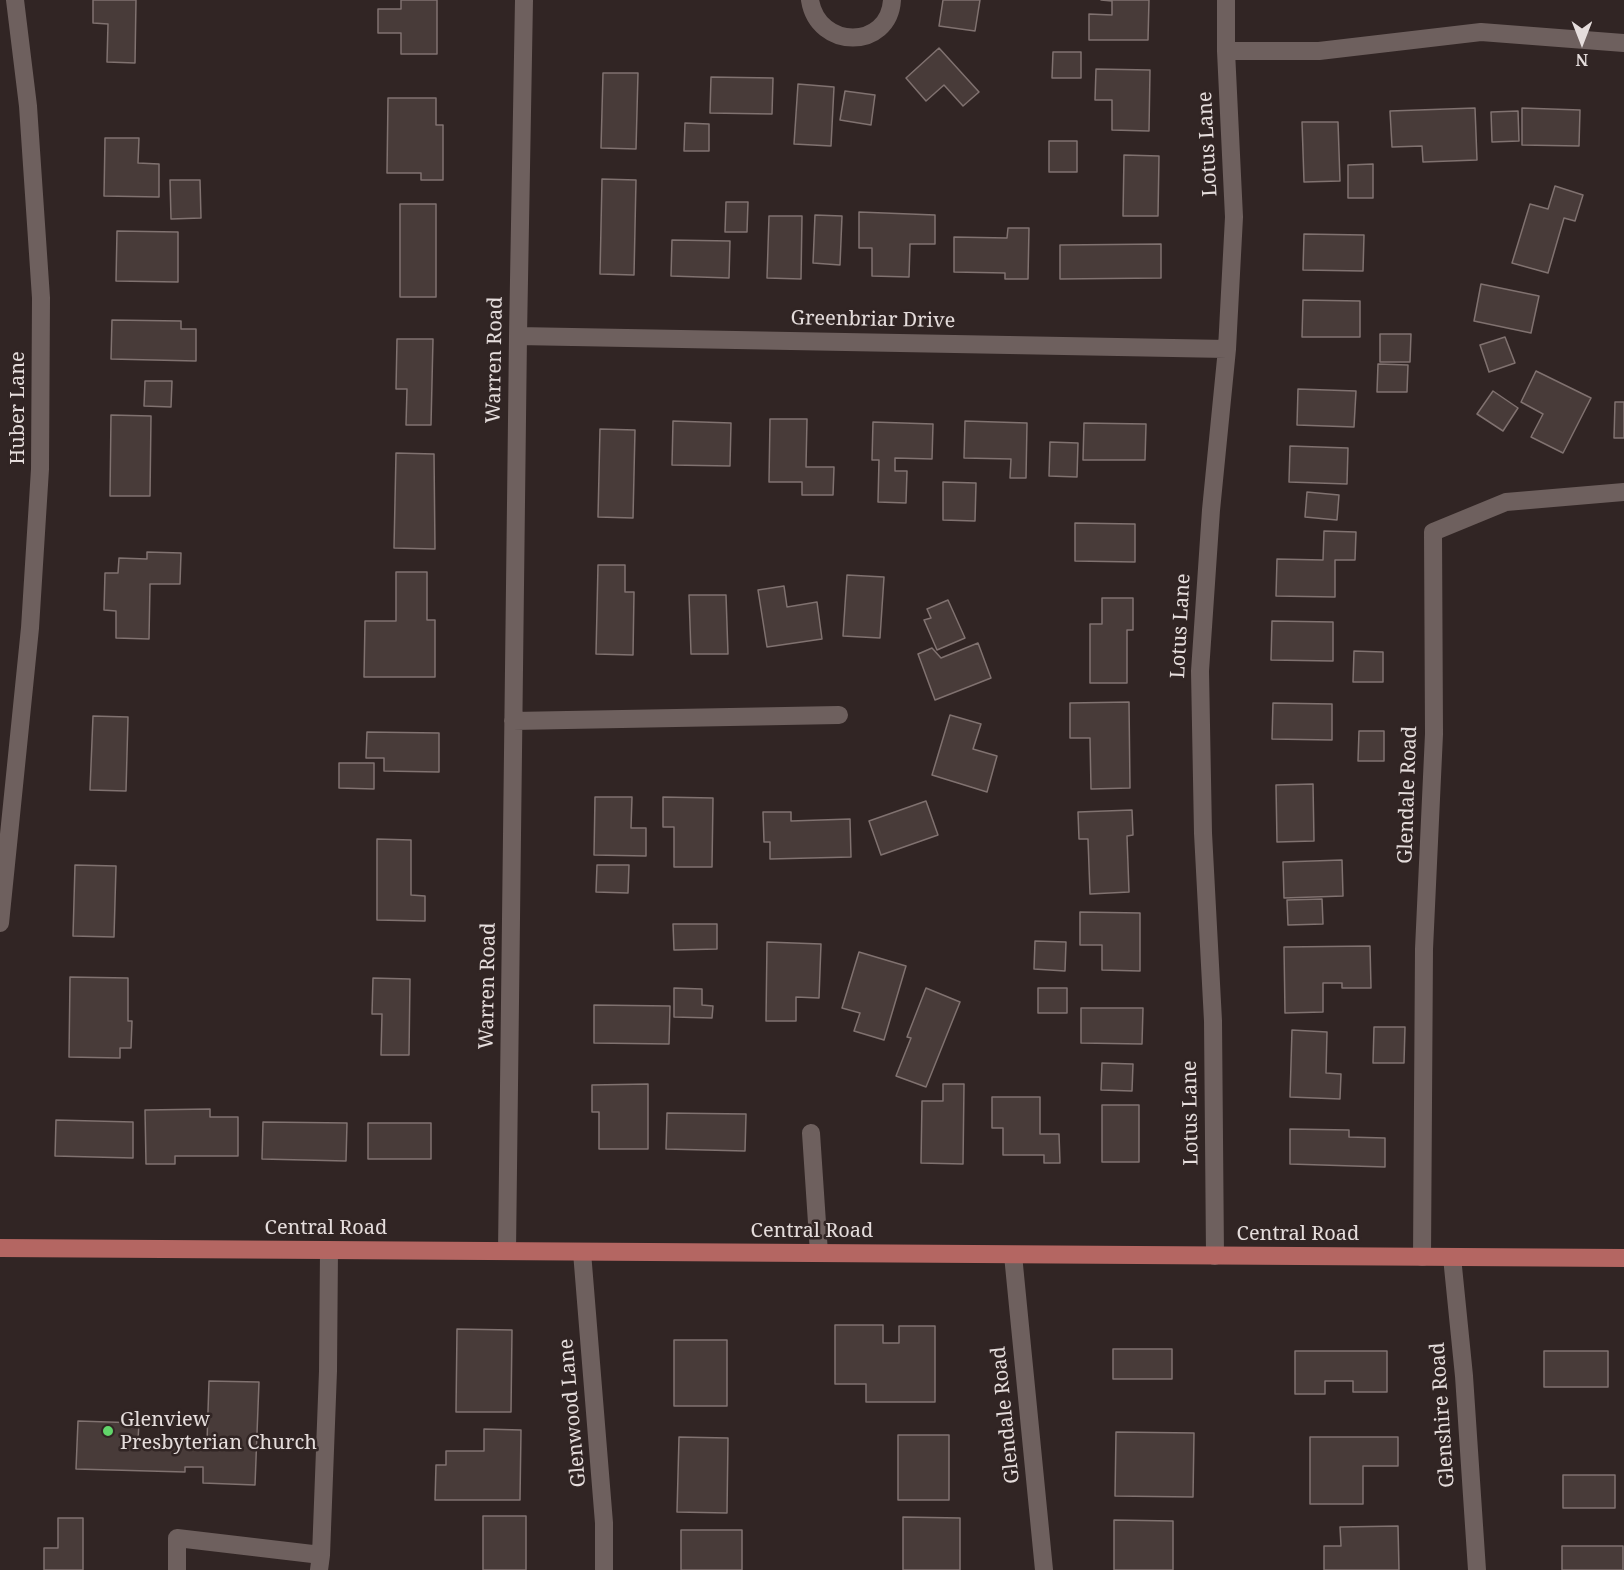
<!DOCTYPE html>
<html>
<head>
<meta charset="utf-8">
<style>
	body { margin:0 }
	#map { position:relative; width:1624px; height:1570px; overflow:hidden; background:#312524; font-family:"Noto Serif",serif }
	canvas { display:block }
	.north { position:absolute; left:1552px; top:12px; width:60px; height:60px; -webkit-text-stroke:4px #312524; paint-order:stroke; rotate:180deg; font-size:16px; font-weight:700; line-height:24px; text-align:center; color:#e5dddc }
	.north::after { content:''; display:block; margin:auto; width:21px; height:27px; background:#e5dddc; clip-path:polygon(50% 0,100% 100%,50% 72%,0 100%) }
</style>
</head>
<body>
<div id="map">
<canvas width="1624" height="1570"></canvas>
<div class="north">N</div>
</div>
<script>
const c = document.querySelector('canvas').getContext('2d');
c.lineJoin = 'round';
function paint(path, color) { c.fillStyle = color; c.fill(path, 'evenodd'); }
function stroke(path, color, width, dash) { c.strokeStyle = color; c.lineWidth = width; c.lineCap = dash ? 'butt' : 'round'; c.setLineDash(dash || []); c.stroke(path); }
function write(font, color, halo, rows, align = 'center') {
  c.font = font + ' "Noto Serif",serif'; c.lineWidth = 5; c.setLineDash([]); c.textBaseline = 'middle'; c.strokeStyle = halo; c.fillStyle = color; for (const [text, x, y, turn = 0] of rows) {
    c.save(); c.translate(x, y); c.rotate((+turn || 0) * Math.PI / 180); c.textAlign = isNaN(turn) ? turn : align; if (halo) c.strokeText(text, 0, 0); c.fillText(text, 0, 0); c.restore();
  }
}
const building = new Path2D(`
	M93,0h43l-1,63 -28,-1 1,-38 -15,-1z
	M401,0h36v54h-36v-21h-23v-24h23z
	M943,0h37l-5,31 -36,-5z
	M1101,0h48l-1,40h-59v-26l23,1v-14z
	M939,48l40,44 -16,14 -19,-21 -18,16 -20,-23z
	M1053,52h28v26h-29z
	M1096,69l54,1 -1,61 -37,-1v-30h-17z
	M603,73h35l-2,76 -35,-1z
	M711,77l62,1 -1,36 -62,-1z
	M798,84l36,3 -3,59 -37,-2z
	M845,91l30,4 -4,30 -31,-5z
	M388,98h48v27h7v55h-22v-7h-34z
	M1475,108l2,52 -54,2 -1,-16 -30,1 -2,-36z
	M1522,108l58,2 -1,36 -57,-1z
	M1518,111l1,30 -27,1 -1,-30z
	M1302,122h36l2,59 -36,1z
	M685,123l24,1v27h-25z
	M105,138h34l-1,25 21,1v33l-55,-1z
	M1049,141h28v31h-28z
	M1124,155l35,1 -1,60h-35z
	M1373,164v34h-25v-33z
	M602,179l34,1 -2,95 -34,-1z
	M170,180h30l1,38 -30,1z
	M1555,186l28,9 -8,26 -11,-3 -16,55 -36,-10 18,-59 18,5z
	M726,202h22l-1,30h-22z
	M400,204h36v93h-36z
	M859,212l76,3v29h-25l-1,33 -37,-1v-28h-13z
	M815,215l27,1 -2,49 -27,-2z
	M769,216h33l-1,63 -34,-1z
	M1008,228h21l-1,51h-23v-6l-51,-1v-35l53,1z
	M117,231l61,1v50l-62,-1z
	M1304,234l60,1 -1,36 -60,-1z
	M672,240l58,1 -1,37 -58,-2z
	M1161,244v34l-101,1v-34z
	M1481,284l58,12 -8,37 -57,-12z
	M1303,300l57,1v36h-58z
	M112,320l69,1v8h15v32l-85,-2z
	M1380,334h31l-1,28h-30z
	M1505,337l10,26 -26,9 -9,-27z
	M397,339h36l-2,86h-25l1,-36h-11z
	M1378,364l30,1 -1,27h-30z
	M1536,371l55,27 -28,55 -32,-16 12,-23 -22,-12z
	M145,381h27l-1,26 -27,-1z
	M1298,389l58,2 -2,36 -57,-2z
	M1493,391l25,17 -15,23 -26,-17z
	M1615,402h9v36h-10z
	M111,415l40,1 -1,80h-40z
	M770,419h37l-1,48h28l-1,28h-31v-13h-33z
	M673,421l58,2 -1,43 -58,-1z
	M965,421l62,2 -1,55h-16l1,-19 -47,-1z
	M873,422l60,2 -1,35 -37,-1v13h12l-1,32 -28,-1 1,-42h-7z
	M1084,423l62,1 -1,36h-62z
	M600,429l35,1 -2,88 -35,-1z
	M1050,442l28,1 -1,34 -28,-1z
	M1290,446l58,2 -1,36 -58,-2z
	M396,453l38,1 1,95 -41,-1z
	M943,482l33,1 -1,38 -32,-1z
	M1307,492l32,3 -2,25 -32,-3z
	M1075,523l60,1v38l-60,-1z
	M1324,531l32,1 -1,28h-20v37l-59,-1 1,-37 46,1z
	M147,552l34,1 -1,31h-30l-1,55 -33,-1v-27l-12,-1 1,-37h13l1,-15 28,1z
	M598,565h27v27h9l-1,63 -37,-1z
	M396,572h31v48h8v57h-71l1,-56h31z
	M847,575l37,2 -4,61 -37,-2z
	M784,586l3,21 30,-5 5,37 -55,8 -9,-57z
	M689,595h37l2,59h-37z
	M1102,598h31v32h-6v53h-37v-59h12z
	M948,600l17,38 -28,12 -13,-30 7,-2 -4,-9z
	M1272,621l61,1v39l-62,-1z
	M978,643l13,35 -56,22 -17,-46 14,-6 9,10z
	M1354,651l29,1v30h-30z
	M1129,702l1,86 -39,1 -1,-51h-20v-35z
	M1273,703l59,1v36l-60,-1z
	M950,715l31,9 -8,25 24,7 -10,36 -55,-17z
	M93,716l35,1 -2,74 -36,-1z
	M1359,731h25v30h-26z
	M367,732l72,1v39l-55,-1v-13h-18z
	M339,763h35v26l-35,-1z
	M1313,784l1,57 -37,1 -1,-57z
	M595,797h37l-1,31h15v28l-52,-1z
	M663,797l50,1 -1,69h-38v-40h-11z
	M926,801l12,34 -57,20 -12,-34z
	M1132,810l1,25 -6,1 2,56 -39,2 -2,-55h-9l-1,-27z
	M763,812h28v9l59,-2 1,38 -81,2v-17h-6z
	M377,839l34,1v55l14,1v25l-48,-1z
	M1342,860l1,36 -59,2 -1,-36z
	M75,865l41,1 -2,71 -41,-1z
	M597,865h32l-1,28 -32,-1z
	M1322,899l1,25 -35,1 -1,-25z
	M1080,912l60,1v58l-38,-1v-25h-22z
	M673,924h44v25l-43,1z
	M1035,941l31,1 -1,29 -31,-2z
	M767,942l54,2 -2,54 -23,-1v24h-30z
	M1370,946l1,42h-29v-5h-19v29l-38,1 -1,-66z
	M859,952l47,14 -22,74 -30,-9 6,-18 -18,-5z
	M70,977l58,1v43h4l-1,27h-11v10l-51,-1z
	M373,978l37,1 -1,76h-28l1,-41h-10z
	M674,988l28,1v16l11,1 -1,12 -38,-1z
	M926,988l34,14 -34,85 -30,-11 15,-38 -4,-1z
	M1038,988h29v25h-29z
	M594,1005l76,1 -1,38 -75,-1z
	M1081,1008h62l-1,36 -61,-1z
	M1374,1027h31l-1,36h-31z
	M1292,1030l35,2 -1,41 15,1 -1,25 -50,-2z
	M1102,1063l31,1 -1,27 -31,-1z
	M648,1084v65h-49v-37h-7v-27z
	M943,1084h21l-1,80 -42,-1 1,-62h21z
	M992,1097h48v37h19l1,29h-16v-8h-41v-27h-11z
	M1102,1105h37v57h-37z
	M210,1109v8h28v39h-63v8h-29l-1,-54z
	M667,1113l79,1 -1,37 -79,-2z
	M56,1120l77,2v36l-78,-2z
	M263,1122l84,1 -1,38 -84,-2z
	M368,1123h63v36h-63z
	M1290,1129l59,1v7l36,1v29l-95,-3z
	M835,1325h48v18h16v-17h36v76h-69v-18h-31z
	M457,1329l55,1 -1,82h-55z
	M674,1340h53v66h-53z
	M1113,1349h59v30h-59z
	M1295,1351h92v41h-34v-11h-28v13h-30z
	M1544,1351h64v36h-64z
	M209,1381l50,1 -4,103 -52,-2v-16h-18v5l-109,-3 2,-48 61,2 -1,17 69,2z
	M484,1429l37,1 -1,70h-85l1,-35h10v-14h38z
	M1116,1432l78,1 -1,64 -78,-1z
	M898,1435h51v65h-51z
	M679,1437l49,1 -1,75 -50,-1z
	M1310,1437h88v29h-35v38h-53z
	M1563,1475h52v33h-52z
	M483,1516h43v54h-43z
	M903,1517l57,1v52h-57z
	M58,1518h25v52h-39v-22h14z
	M1114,1520l59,1v49h-59z
	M1398,1526l1,44h-75v-24h17l-1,-19z
	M681,1530h61v40h-61z
	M1562,1546h61v24h-61z`);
const minor = new Path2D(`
	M810,0c8,50 79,50 82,0
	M1226,51h93l162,-19 143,11
	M518,336l709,13
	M513,721l326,-6
	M0,923l30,-295 10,-159 1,-171 -13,-192 -13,-106
	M811,1133l8,120
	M507,1251l11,-915 6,-336
	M582,1252l22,271v47
	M1013,1255l31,315
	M1215,1256l-2,-235 -10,-188 -3,-162 11,-161 16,-161 7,-132 -8,-166v-51
	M1422,1257l2,-308 10,-215 -1,-202 73,-30 118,-10
	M1452,1257l12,119 13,194
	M177,1570v-32l144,17
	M319,1570l2,-15 7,-184 1,-121`);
const major = new Path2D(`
	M0,1248l1624,10`);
const markers = [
	[108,1431,6,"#61d56a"]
];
const streetNames = [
	["Lotus Lane",1208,144,-93],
	["Greenbriar Drive",873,320,1],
	["Warren Road",495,360,-89],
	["Huber Lane",18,408,-90],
	["Lotus Lane",1181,626,-87],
	["Glendale Road",1408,795,-88],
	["Warren Road",488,986,-89],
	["Lotus Lane",1191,1113,-91],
	["Central Road",326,1228],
	["Central Road",812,1231],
	["Central Road",1298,1234],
	["Glenwood Lane",573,1413,-95],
	["Glendale Road",1006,1415,-96],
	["Glenshire Road",1443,1415,-94]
];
const poiNames = [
	["Glenview",120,1420],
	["Presbyterian Church",120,1443]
];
paint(building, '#483b39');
stroke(building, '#807270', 1.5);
stroke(minor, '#6e605e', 18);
stroke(major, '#b46662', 18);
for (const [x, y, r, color] of markers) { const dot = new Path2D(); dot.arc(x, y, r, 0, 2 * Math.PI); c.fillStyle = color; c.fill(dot); stroke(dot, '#312524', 2); }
write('20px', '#e5dddc', '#312524', streetNames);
write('20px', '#e5dddc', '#312524', poiNames, 'left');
</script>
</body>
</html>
